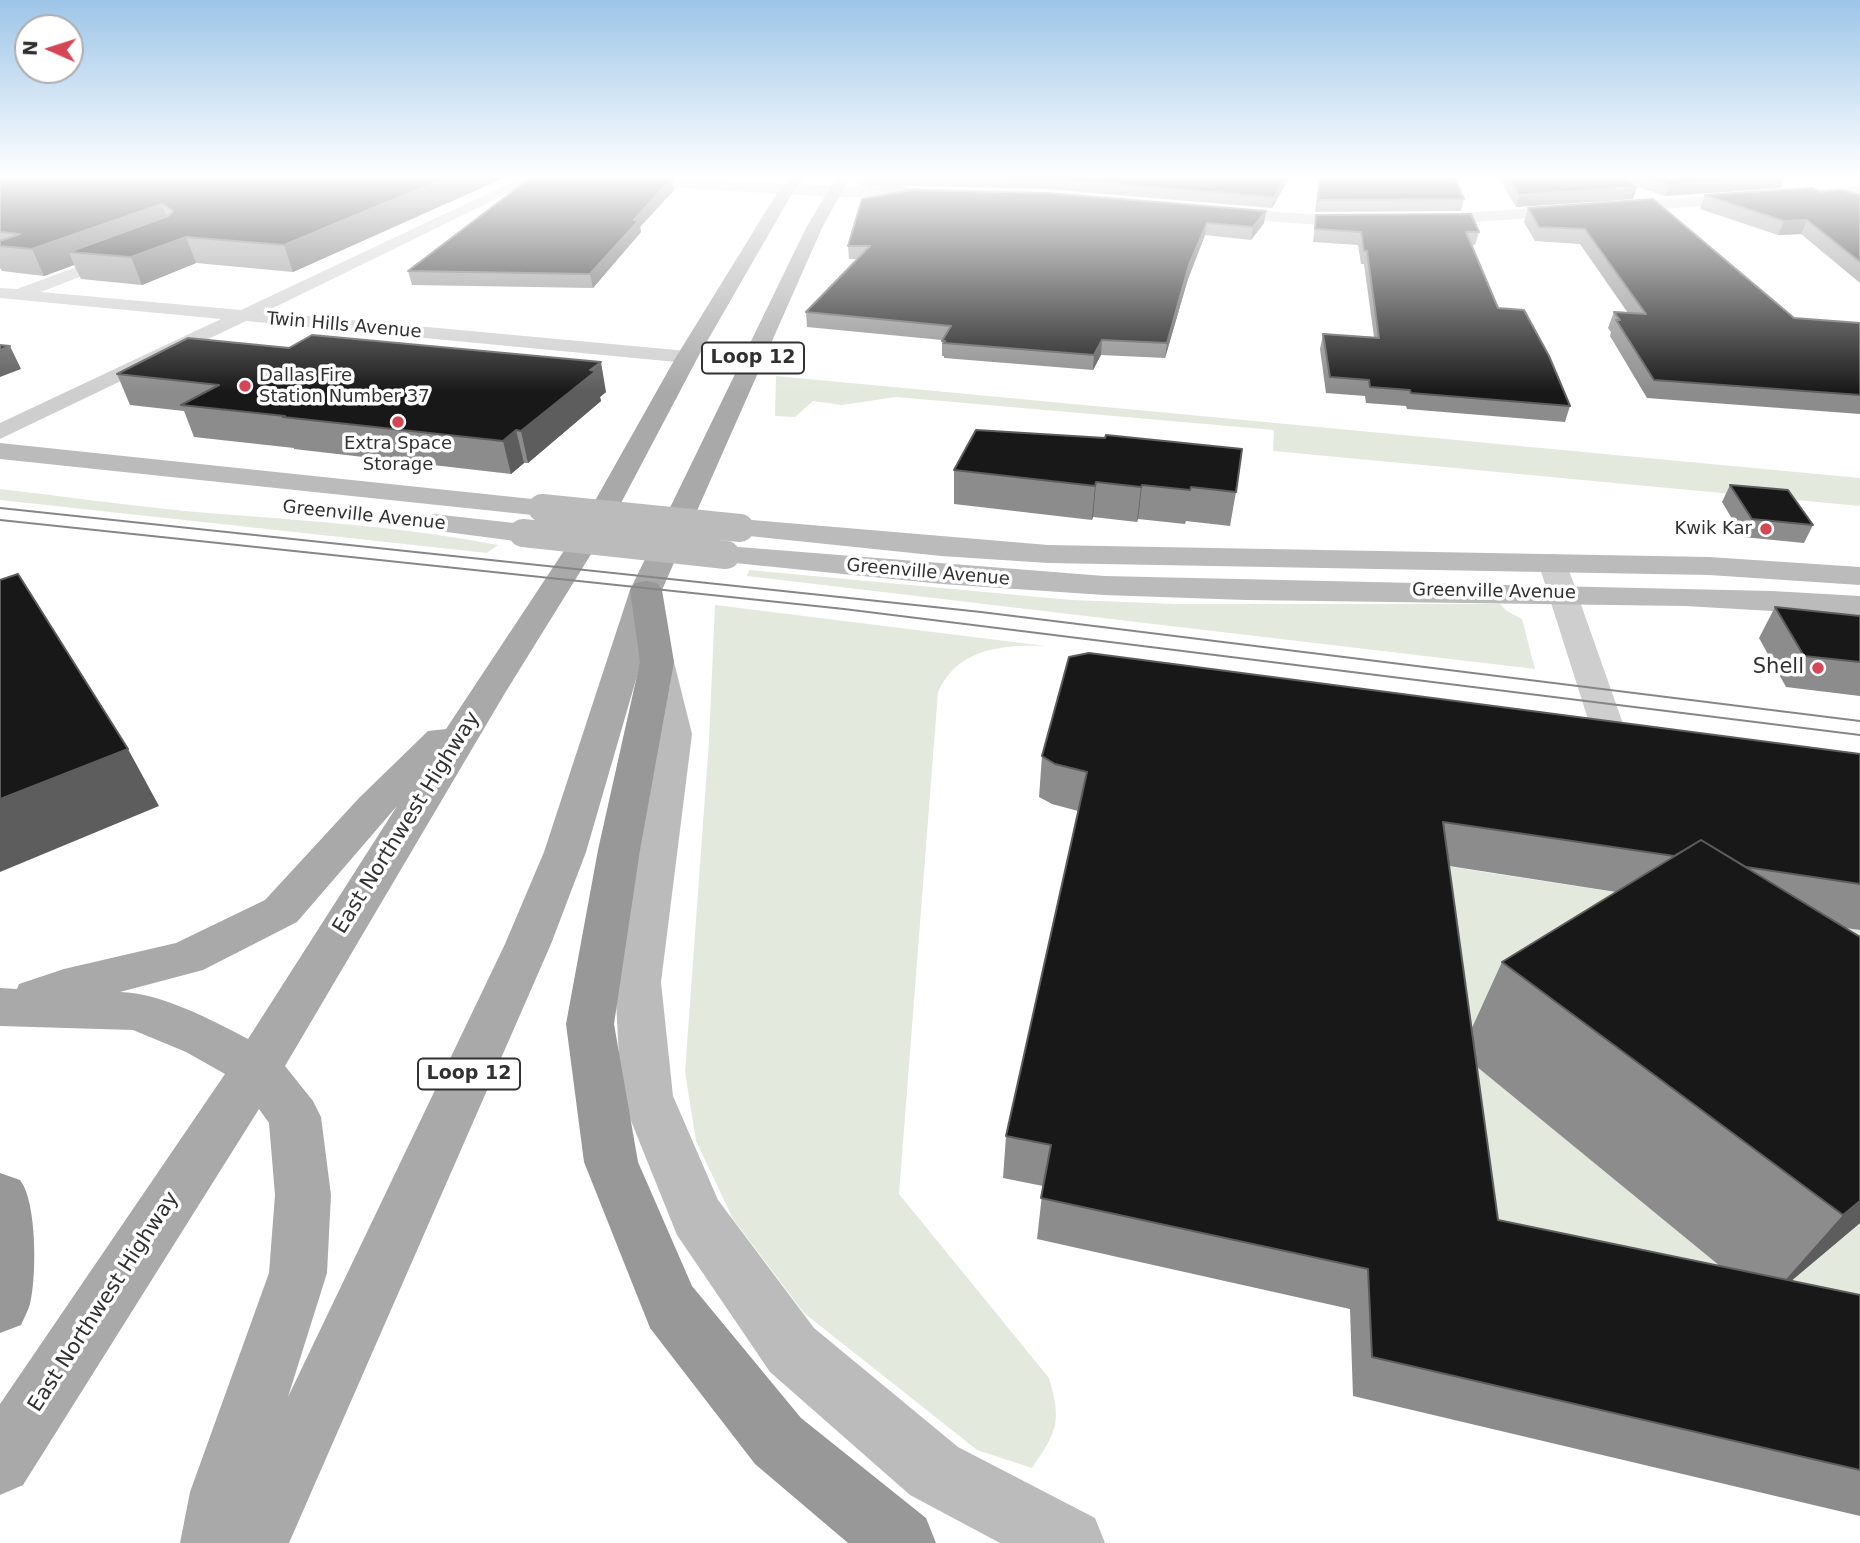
<!DOCTYPE html>
<html>
<head>
<meta charset="utf-8">
<style>
	body { margin:0 }
	#map { position:relative; width:1860px; height:1543px; overflow:hidden; background:#fff; font-family:"DejaVu Sans",sans-serif }
	canvas { display:block }
	.north { position:absolute; left:14px; top:14px; width:70px; height:70px; box-sizing:border-box; background:#fff; border:2px solid #adadad; border-radius:50%; rotate:273deg; font-size:19px; font-weight:700; line-height:28px; text-align:center; color:#313131 }
	.north::after { content:''; display:block; margin:auto; width:24px; height:32px; background:#d54656; clip-path:polygon(50% 0,100% 100%,50% 72%,0 100%) }
</style>
</head>
<body>
<div id="map">
<canvas width="1860" height="1543"></canvas>
<div class="north">N</div>
</div>
<script>
const c = document.querySelector('canvas').getContext('2d');
c.lineJoin = 'round';
function paint(path, color) { c.fillStyle = color; c.fill(path, 'evenodd'); }
function stroke(path, color, width, dash) { c.strokeStyle = color; c.lineWidth = width; c.lineCap = dash ? 'butt' : 'round'; c.setLineDash(dash || []); c.stroke(path); }
function write(font, color, halo, rows, align = 'center') {
  c.font = font + ' "DejaVu Sans",sans-serif'; c.lineWidth = 7; c.setLineDash([]); c.textBaseline = 'middle'; c.strokeStyle = halo; c.fillStyle = color; for (const [text, x, y, turn = 0] of rows) {
    c.save(); c.translate(x, y); c.rotate((+turn || 0) * Math.PI / 180); c.textAlign = isNaN(turn) ? turn : align; if (halo) c.strokeText(text, 0, 0); c.fillText(text, 0, 0); c.restore();
  }
}
const green = new Path2D(`
	M776,376l1084,102v28l-587,-55 1,-21 -378,-33 -54,8 -29,-4 -18,16 -20,-1z
	M0,489c62,7 124,16 185,22 105,9 210,14 313,34l-11,8 -487,-53z
	M749,570l322,30 107,4h322l7,7 15,8 13,50 -788,-93z
	M715,605l331,41c-44,-1 -88,2 -108,46l-39,502 150,184c13,44 8,54 -17,90l-55,-18 -173,-137 -71,-94 -37,-78 -11,-69 24,-331z
	M1400,859l460,71v413l-385,-82z`);
const minor = new Path2D(`
	M525,176h18l-278,136 422,39 7,2 3,4 -3,4 -7,2 -441,-42 -246,118v-16l221,-104 -221,-21v-10l17,1 105,-39 8,5 -2,3 -87,34 200,18z
	M1552,554l10,2 4,6 61,173 -5,7 -12,3 -12,-3 -5,-7 -55,-173 4,-6z`);
const tertiary = new Path2D(`
	M549,176c131,0 262,11 394,13l8,5 -8,5 -111,-2 -276,-17z
	M1860,186v8l-3,1 -424,30h-114l-106,-8 -8,-5 8,-5 106,8h114z`);
const secondary = new Path2D(`
	M0,443l542,57 10,2 4,6 -4,6 -10,2 -542,-57z
	M433,514l90,10 10,3 4,6 -4,6 -10,3 -100,-13 -4,-6 4,-6z
	M740,519l308,26 661,12 151,10v18l-151,-10 -661,-12 -107,-7 -211,-22 -4,-6 4,-6z
	M726,546l378,30 668,15 88,5v20l-175,-10 -439,-6 -142,-5 -162,-11 -227,-23 -4,-6 4,-6z
	M657,652l12,3 5,7 18,72 -31,248 12,114 45,104 96,128 144,119 137,71 10,25h-105l-90,-48 -140,-123 -93,-137 -56,-139 -6,-114 39,-248 -14,-72 5,-7z`);
const primary = new Path2D(`
	M792,176h15l-14,16 -95,165 -87,165 -106,171 -220,373 28,35 8,16 10,78 -4,78 -39,124 217,-453 39,-92 86,-262 176,-362 31,-52c29,0 57,8 85,15l3,3 -3,3 -5,2 -48,-10 -20,-10 -27,49 -160,362 -76,262 -35,92 -262,599h-109l10,-51 79,-219 6,-78 -6,-72 -10,-14 -236,376 -23,10v-91l225,-330 -39,-22 -53,-22 -133,-4v-38l17,1 2,-5 45,-15 112,-26 89,-43 94,-102 69,-67 18,-2 137,-207 93,-165 103,-167zM397,806l-149,233c-36,-19 -87,-46 -128,-47l83,-22 94,-48z`);
const motorway = new Path2D(`
	M646,581l11,2 5,7 12,72 -34,188 -26,174 24,138 54,124 109,132 125,100 10,25h-88l-93,-79 -105,-136 -66,-166 -18,-138 32,-174 42,-188 -10,-72 5,-7z
	M0,1173l20,7c17,21 17,98 10,124 -2,7 -6,14 -9,21l-21,8z`);
const tram = new Path2D(`
	M0,508l981,104 879,109
	M0,520l844,89 1016,126`);
const secondaryBridge = new Path2D(`
	M542,508l198,20
	M523,533l203,22`);
const wall = new Path2D(`
	M0,176h508l-215,96 -97,-9 -54,22 -61,-6 -7,-14 -30,11 -42,-5 -2,-3z
	M869,176h421l-18,32 -226,-19 -176,-4z
	M1319,176h135l10,23 -3,12 -146,1z
	M1498,176h286l1,1 -5,11 -115,8 -30,-10 2,1 -4,12 -117,8z
	M672,178l2,12 -34,37 1,5 -48,56 -181,-3 -4,-14z
	M1820,192l40,3v88l-59,-49 -23,1 -78,-26 5,-14z
	M1653,199l141,119 66,5v91l-213,-16 -37,-62 1,-4 -3,-4 6,-16 14,1 -48,-69 -45,-3 -11,-19 4,-14z
	M1266,211l-2,12 -13,17 -46,-5 -17,44 -23,79 -64,-3 -8,15 -149,-12v-2h-2v-16l-135,-13 -1,-15 51,-53h-8l-1,-13z
	M1316,215l163,17 -4,13h-3l26,63 72,98 -5,16 -158,-13 -1,-3 -40,-3 -1,-7 -39,-3 -6,-44 3,-15 51,3 -10,-73h-3l-3,-19 -45,-3z
	M117,374l489,18 -6,5 1,4 -73,62h-4l-13,11 -217,-25v-1l-100,-11 -10,-26 -54,-6z
	M976,430l260,62 -6,34 -44,-5 -1,3 -47,-5 -1,3 -44,-5 -1,3 -138,-16v-34z
	M1730,485l83,40 -9,18 -61,-6 -21,-35z
	M1775,607l85,9v80l-74,-9 -27,-49z
	M1860,754v176l-15,-2 15,9v286l-69,58 69,14v221l-507,-120 -3,-87 -313,-70 6,-53 -40,-8 3,-42 72,-325 -26,-7 -13,-7 3,-41zM1449,866l167,26 -114,70 -31,68zM1476,1066l244,200 -222,-46z`);
const shadedWall = new Path2D(`
	M450,176h58l-215,96 -9,-27z
	M1286,176h4l-18,32 2,-11z
	M1785,177l-5,11 -115,8 4,-11z
	M672,178l2,12 -34,37 1,5 -48,56 -3,-14 44,-54z
	M1637,187l-4,12 -117,8 3,-12z
	M162,204l9,25 -102,23 5,13 -30,11 -12,-27z
	M1266,211l-2,12 -13,17 2,-13z
	M1807,220l-6,14 -23,1 6,-14z
	M1207,223l-2,12 -17,44 -23,79 2,-15 22,-78z
	M186,237l10,26 -54,22 -11,-28z
	M1102,340l-1,15 -8,15 1,-15z
	M10,346l11,23 -21,8v-27z
	M601,362l5,30 -6,5 1,4 -73,62 -7,-32z
	M516,430l8,33 -13,11 -8,-33z
	M1096,482l-3,35 -1,3 3,-34z
	M1142,485l-4,34 -1,3 4,-35z
	M128,749l31,57 -159,66v-73z
	M1860,1201v22l-95,80 78,-88z`);
const building = new Path2D(`
	M0,176h450l-166,69 -98,-8 -55,20 -62,-5 99,-36 5,-5 -11,-7 -130,45 -32,-3v-5l20,-7 -20,-2z
	M533,176h97l42,2 -38,42h5l-49,54 -182,-3z
	M956,176h330l-12,21 -227,-19z
	M1320,176h134l10,23 -146,1z
	M1508,176h115l14,11 -118,8z
	M1643,176h141l1,1 -116,8z
	M1812,188l8,4 21,-2 19,5v67l-53,-42 -23,1 -79,-26z
	M913,190l134,3 219,18 -13,16 -46,-4 -18,42 -22,78 -65,-3 -8,15 -150,-12 1,-2h-3l9,-15 -145,-14 64,-66h-22l14,-47z
	M1653,199l141,119 66,5v72l-206,-15 -38,-60h4l-6,-8 32,2 -61,-85 -46,-2 -11,-19z
	M1471,214l8,18h-13l32,76 26,2 25,46 21,50 -159,-13 -1,-3 -40,-3 -1,-7 -39,-3 -7,-43 56,4 -12,-87h-3l-3,-19 -46,-3 1,-14z
	M312,335l289,27 -11,8 6,1 -75,60 -5,-1 -13,11 -220,-24 2,-1 -104,-11 38,-20 -102,-11 71,-36 101,10z
	M0,345l10,1 -10,4z
	M976,430l129,8 1,-3 136,14 -6,43 -45,-5 -1,3 -48,-5 -1,2 -45,-5 -1,4 -141,-16z
	M1730,485l58,5 25,35 -61,-6z
	M18,574l110,175 -128,50v-219z
	M1775,607l85,9v46l-56,-6z
	M1089,653l771,101v130l-114,-17 -45,-27 -27,16 -231,-34 55,398 362,75v175l-488,-113 -4,-88 -327,-71 10,-53 -45,-9 81,-364 -32,-8 -13,-8 27,-99z
	M1701,840l159,97v264l-17,14 -341,-253z`);
const markers = [
	[245,386,7,"#d54656"],
	[398,422,7,"#d54656"],
	[1766,529,7,"#d54656"],
	[1818,668,7,"#d54656"]
];
const farStreetnames = [
	["Twin Hills Avenue",344,326,5],
	["Greenville Avenue",364,516,6],
	["Greenville Avenue",928,573,5],
	["Greenville Avenue",1494,592,1]
];
const farPoinames = [
	["Dallas Fire",259,376],
	["Station Number 37",259,397],
	["Extra Space",398,444,"center"],
	["Storage",398,465,"center"],
	["Kwik Kar",1752,529,"right"]
];
const shields = [
	[753,358,102],
	[469,1074,102]
];
const shieldNames = [
	["Loop 12",753,358],
	["Loop 12",469,1074]
];
const poiNames = [
	["Shell",1804,668]
];
const streetNames = [
	["East Northwest Highway",407,823,-58],
	["East Northwest Highway",104,1302,-57]
];
paint(green, '#e4e9de');
paint(minor, '#cecece');
paint(tertiary, '#cecece');
paint(secondary, '#bbb');
paint(primary, '#a9a9a9');
paint(motorway, '#989898');
stroke(tram, '#868686', 2);
stroke(secondaryBridge, '#bbb', 28);
paint(wall, '#8c8c8c');
paint(shadedWall, '#5d5d5d');
paint(building, '#181818');
stroke(building, '#5d5d5d', 2);
const sky = c.createLinearGradient(0, 0, 0, 392);
sky.addColorStop(0, '#9dc5e8');
sky.addColorStop(0.45, '#fff');
sky.addColorStop(1, '#ffffff00');
c.fillStyle = sky;
c.fillRect(0, 0, 1860, 392);
for (const [x, y, r, color] of markers) { const dot = new Path2D(); dot.arc(x, y, r, 0, 2 * Math.PI); c.fillStyle = color; c.fill(dot); stroke(dot, '#fff', 2.5); }
write('18px', '#313131', '#fff', farStreetnames);
write('18px', '#313131', '#fff', farPoinames, 'left');
for (const [x, y, w] of shields) { const box = new Path2D(); box.roundRect(x - w / 2, y - 15.5, w, 31, 5); c.fillStyle = '#fff'; c.fill(box); stroke(box, '#313131', 2); }
write('bold 19px', '#313131', null, shieldNames);
write('21px', '#313131', '#fff', poiNames, 'right');
write('21px', '#313131', '#fff', streetNames);
</script>
</body>
</html>
